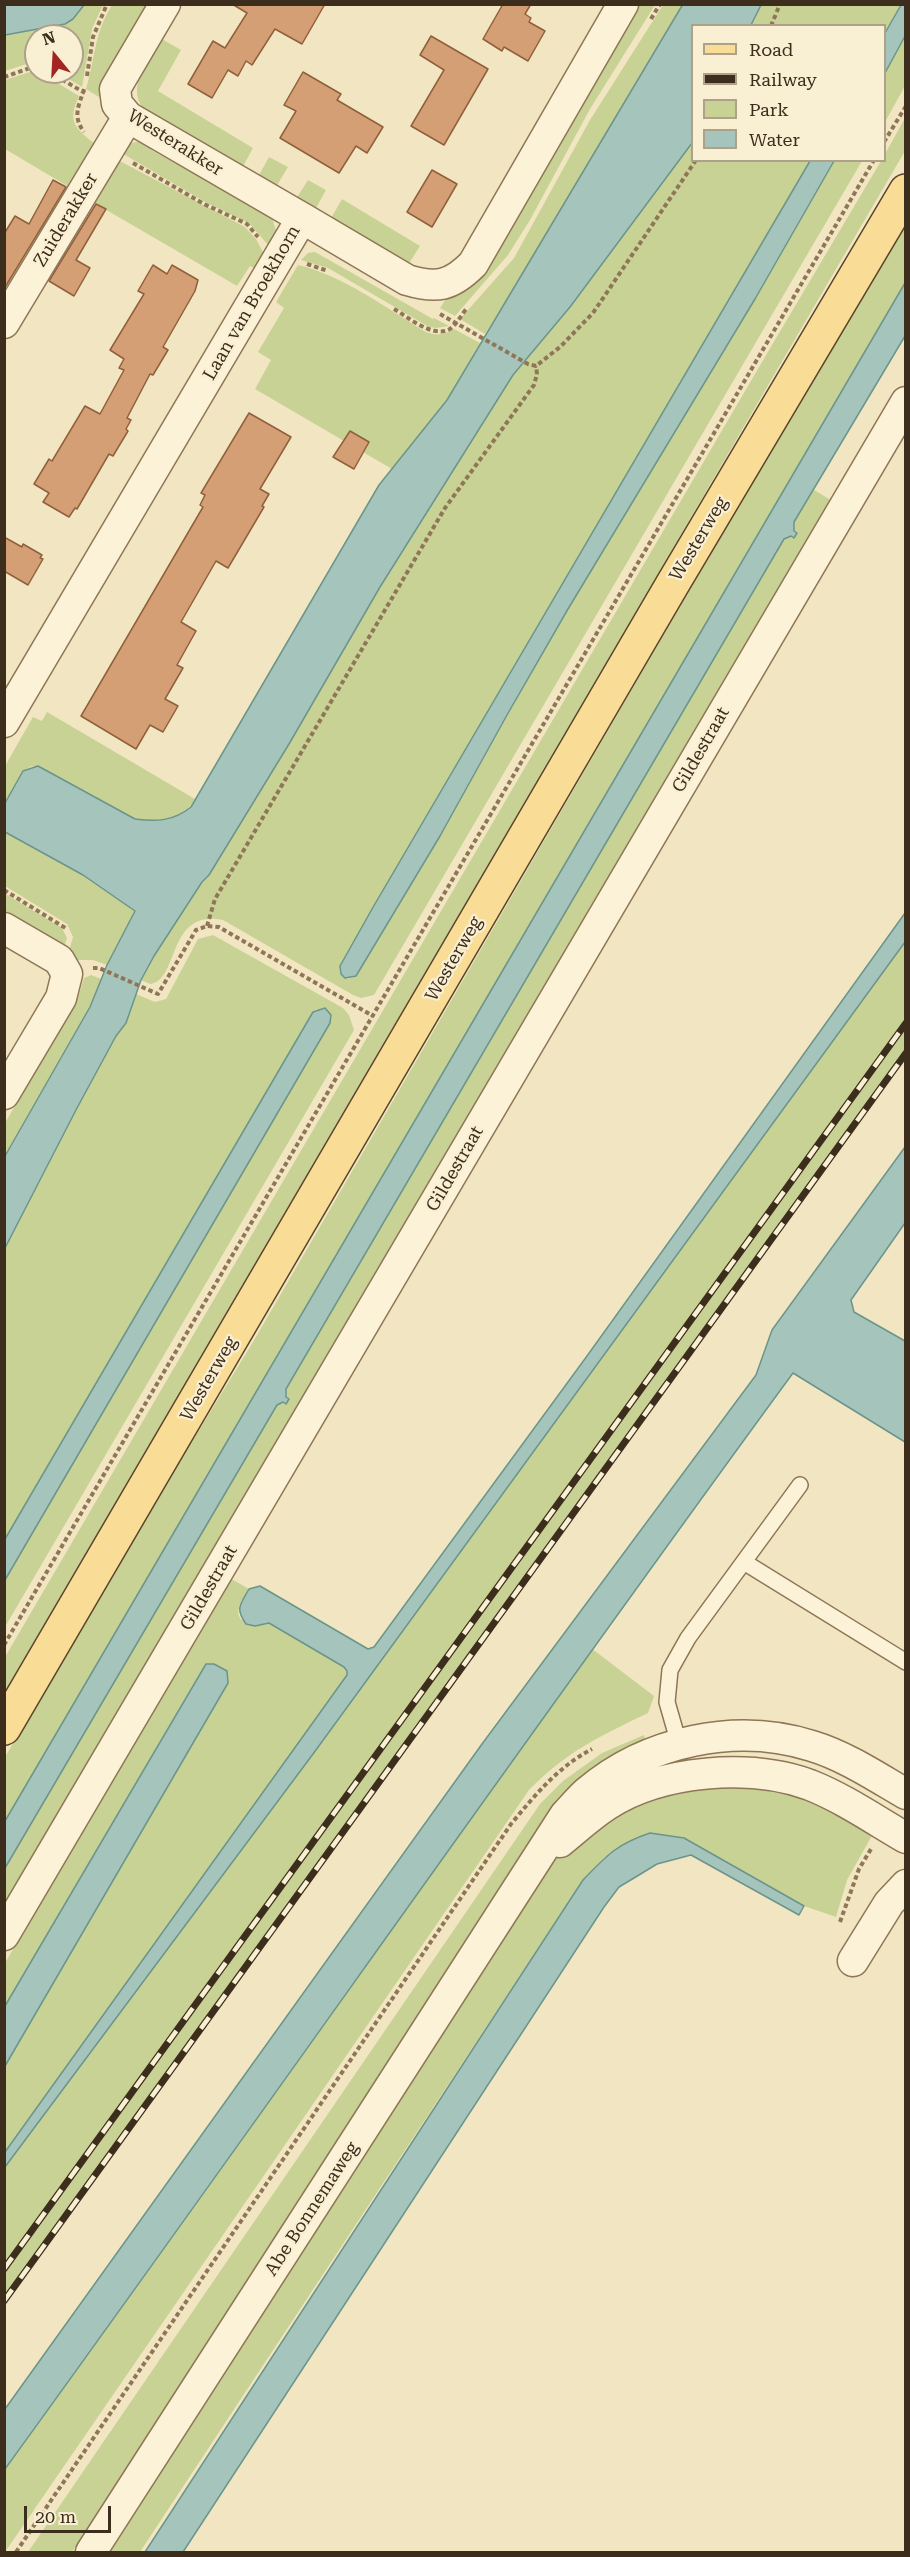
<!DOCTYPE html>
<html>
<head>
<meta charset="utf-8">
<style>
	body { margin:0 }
	#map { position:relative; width:910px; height:2557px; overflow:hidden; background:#f2e6c2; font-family:"Roboto Serif",serif }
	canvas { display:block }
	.frame { position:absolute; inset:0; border:6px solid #3d2d1d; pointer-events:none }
	.legend { position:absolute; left:691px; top:24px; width:195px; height:138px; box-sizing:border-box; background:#f9efd3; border:2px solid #aea18a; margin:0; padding:8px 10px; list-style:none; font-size:18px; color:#3d2d1d }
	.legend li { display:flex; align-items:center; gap:12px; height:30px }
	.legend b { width:30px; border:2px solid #aea18a }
	.north { position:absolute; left:24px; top:24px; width:60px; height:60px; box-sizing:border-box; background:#f9efd3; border:2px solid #aea18a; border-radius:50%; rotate:342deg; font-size:16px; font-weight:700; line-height:24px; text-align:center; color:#3d2d1d }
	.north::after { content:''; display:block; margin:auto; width:21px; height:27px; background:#a32521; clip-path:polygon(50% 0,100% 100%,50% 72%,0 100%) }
	.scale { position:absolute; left:24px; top:2506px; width:87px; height:27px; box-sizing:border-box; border:3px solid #3d2d1d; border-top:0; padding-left:8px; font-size:18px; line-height:21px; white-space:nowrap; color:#3d2d1d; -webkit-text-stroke:4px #f9efd3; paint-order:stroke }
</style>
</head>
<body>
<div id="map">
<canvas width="910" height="2557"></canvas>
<div class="frame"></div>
<ul class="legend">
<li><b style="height:8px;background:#f9dd97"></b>Road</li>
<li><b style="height:8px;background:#3d2d1d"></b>Railway</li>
<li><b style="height:16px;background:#c8d295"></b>Park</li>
<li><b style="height:16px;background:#a5c5bc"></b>Water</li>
</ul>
<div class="north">N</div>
<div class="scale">20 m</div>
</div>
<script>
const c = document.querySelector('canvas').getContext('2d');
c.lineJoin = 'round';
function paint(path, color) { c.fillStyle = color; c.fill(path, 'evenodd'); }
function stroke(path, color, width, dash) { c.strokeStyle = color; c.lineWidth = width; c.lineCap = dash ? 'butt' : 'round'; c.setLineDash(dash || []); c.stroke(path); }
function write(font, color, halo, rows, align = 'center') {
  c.font = font + ' "Roboto Serif",serif'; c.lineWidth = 4.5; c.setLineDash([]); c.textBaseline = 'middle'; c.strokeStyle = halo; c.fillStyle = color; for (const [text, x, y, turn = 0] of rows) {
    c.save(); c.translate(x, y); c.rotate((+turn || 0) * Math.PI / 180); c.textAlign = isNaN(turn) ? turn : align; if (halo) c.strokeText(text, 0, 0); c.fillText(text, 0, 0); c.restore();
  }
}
const green = new Path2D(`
	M84,5h19l-11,24 -10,58 -25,-15h15v-36h-36v25l-31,10v-36c25,-5 64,-6 79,-30z
	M112,5h41l-54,92 -13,-8c10,-33 7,-53 26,-84z
	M638,5h17l-65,104 -60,111 -22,35 -53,61 -15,-8z
	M663,5h20l-148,250 -50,79 -25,-15 54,-61 76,-138z
	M761,5h140l-16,28 -1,-7h-133z
	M905,36v50l-20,36v-49z
	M162,39l19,11 -23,41 95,57 -11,20 -98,-58c-19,-25 5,-49 18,-71z
	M36,70l43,26c-12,26 -4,32 16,48l-26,43 -64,-38v-69z
	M905,118v33l-900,1540v-34l764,-1307 112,-189 3,-1 1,-6z
	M141,141l13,4 -3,5 25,14 4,-5 92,58 4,14 -7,15 -20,-23 -42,-20 -87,-51 8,-8z
	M692,143v17l118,1 -384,656 -79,162 9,-3 84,-140 67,-121 61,-106 187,-310 79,-138h28l-488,834 -13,3 -8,-3 -130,-75c-57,-11 -43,61 -73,64l-9,-4c17,-31 43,-81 68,-105l80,-131 91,-157 133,-212 57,-68z
	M269,157l19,10 -12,20 -18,-10z
	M116,159l129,68 11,12 8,15 -8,15 -6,-3 -13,20 -146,-85z
	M308,180l18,10 -11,20 -19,-11z
	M342,199l78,47 -12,19 -78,-45z
	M905,219v64l-900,1538v-64l108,-186 140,-229z
	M315,252l118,67 1,-1 15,8 -13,2 -7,-1 -101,-59 -27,-8 7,-7z
	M298,265c46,11 88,43 128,67 11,4 18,3 28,-3l26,14 -33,57 -55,69 -137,-80 16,-29 -13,-8 26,-44 -8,-6z
	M814,490l17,10 -826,1412v-44l272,-463 11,-6 -2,-2v-7l498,-851 12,-6 -2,-1v-10z
	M47,712l148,87c-12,22 -37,23 -60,20l-103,-53 -9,5 -18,32v-37l28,-49 9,4z
	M4,832l79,43 52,35 -28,55 -14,-5h-17l-7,-9 4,-14 -6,-13 -62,-38z
	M4,893l58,35 5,10 -3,9 -59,-35z
	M213,935l130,73 6,7 5,15 -349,597v-47l258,-444 54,-127 -4,3 -308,527v-291l72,-140 39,-72 10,-13 10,-29 19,8 11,-3 32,-60z
	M905,942v112l-900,1242v-129l308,-413z
	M91,975l10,4 -11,28 -85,148v-32l73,-125 6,-20z
	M230,1578l19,11c-3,5 -9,12 -10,18 -5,19 19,18 30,16l75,44 3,4v4l-342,477v-86l223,-383 -25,-15 -198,338v-43z
	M591,1648l63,48 -6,17c-48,23 -82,39 -119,77l-524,762v-83l185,-256z
	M644,1735l2,11 -30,16 -270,368 -274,422h-44l512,-748 23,-23 39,-28z
	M761,1785l47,15 66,32 -27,48 -11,37 -32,-11 -120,-68 -80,20 -21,22 -443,672h-32l444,-689 35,-34 86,-42z`);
const water = new Path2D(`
	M5,4h79v1l-11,14 -8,5 -60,11z
	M683,4l78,1 -10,20 -59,1v117l-122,164 -57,68 -133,212 -91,157 -80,131 -7,7 -48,74 -13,24 -15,43 -10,13 -39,72 -72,140v-92l85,-149 17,-42 28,-54 -52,-36 -78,-43v-29l18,-32 15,-5 97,53c21,3 39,2 56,-12l188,-322 68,-85z
	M901,5h4v31l-20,37v-40z
	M810,161h24l-79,138 -187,310 -61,106 -67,121 -84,140 -11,2 -4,-4 -1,-8 32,-57z
	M905,283v53l-111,186v9l3,2 -3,5 -3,-2 -7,3 -498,850v8l3,2 -3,5 -3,-2 -6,3 -272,463v-47z
	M905,913v29l-592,812 -308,413v-15l342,-477v-4l-3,-4 -75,-44 -14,3 -9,-2c-11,-16 -6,-19 3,-35l11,-3 108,63 6,-2 213,-291z
	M325,1008l6,7 -1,8 -325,557v-41l308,-527z
	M905,1147v76l-54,77 3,12 51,29v101l-112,-69c-266,363 -524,732 -788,1096v-60l477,-665 274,-369 16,-45z
	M206,1664h8l13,7 1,12 -223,383v-60z
	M650,1833l34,5 120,68 -5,9 -108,-60 -34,9 -18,11 -20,12 -15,20 -421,645h-38l438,-672c24,-25 34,-36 67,-47z`);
const building = new Path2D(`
	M232,4h93l-23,40 -27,-15 -23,36 -6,-4 -8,15 -10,-6 -16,28 -24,-14 25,-43 12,7 22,-35z
	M503,4h28l-6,10 6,4 -2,4 16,9 -17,30 -24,-14 -2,4 -19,-12z
	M431,36l57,33 -44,76 -33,-19 33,-56 -24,-15z
	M303,72l38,22 -4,6 46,27 -16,26 -11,-7 -17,27 -59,-35 16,-27 -12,-6z
	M432,170l25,14 -25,43 -25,-15z
	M53,180l13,7 -62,102v-55l11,-18 14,8z
	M96,204l10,5 -30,51 14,8 -16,28 -25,-15z
	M153,265l14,9 5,-9 26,15 -3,11 -32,56 5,3 -15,25 -3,-1 -23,44 4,2 -5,9 2,2 -15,25 -4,-2 -32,55 -2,-1 -6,9 -26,-15 6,-9 -15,-9 15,-25 3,2 33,-55 15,8 24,-44 -5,-2 5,-9 -14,-9 34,-56 -6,-3z
	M249,413l42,24 -31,52 9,5 -7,12 2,1 -36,61 -12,-7 -35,61 15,9 -19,34 6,3 -18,31 13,7 -15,26 -13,-7 -14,24 -55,-33 122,-209 -3,-2 5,-10 -4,-2z
	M350,431l19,11 -15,27 -21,-12z
	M4,537l18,10 1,-3 19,11 -2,3 3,1 -15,26 -24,-14z`);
const path = new Path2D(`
	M651,19l9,-15
	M771,26l9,-22
	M49,72l36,21
	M87,76l6,-39 14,-33
	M4,77l32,-11
	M84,89c-5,17 -12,27 0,43
	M884,142l22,-36
	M133,163l71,41 43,20 11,13
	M307,264l21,7
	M394,309c14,8 37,28 54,21 7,-3 14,-16 19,-22
	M440,314l88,50 8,2 24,-19 33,-34 103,-153
	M4,890l63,39
	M207,926l8,-27 230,-391 89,-123 3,-11 -1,-8
	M93,968h6l59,26 38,-64 11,-4 12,1 154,89
	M4,1645l870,-1485
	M840,1922l19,-53 12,-20
	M16,2552l495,-728c25,-30 47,-57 81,-75`);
const lane = new Path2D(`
	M744,1562l162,100
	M679,1744l-12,-42 3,-32 18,-32 112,-153`);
const street = new Path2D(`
	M165,4l-50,85 2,15 11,13 174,101
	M4,323l124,-206
	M4,722l298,-504 105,62c30,9 44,6 66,-16l150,-260
	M4,928l55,32 8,14 -6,24 -57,96
	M560,1842c15,-12 30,-26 47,-37 54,-35 143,-42 203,-20 33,13 65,35 96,53
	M4,1935l902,-1533
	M853,1961l36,-58 17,-18
	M91,2552l474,-737c7,-7 14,-16 22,-23 60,-51 149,-70 225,-46 33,10 63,30 94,48`);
const primary = new Path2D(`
	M4,1728l668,-1143 234,-394`);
const rail = new Path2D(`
	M4,2269l902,-1246
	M4,2301l902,-1248`);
const streetNames = [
	["Westerakker",175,143,32],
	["Zuiderakker",66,220,-59],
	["Laan van Broekhorn",252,303,-60],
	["Westerweg",699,539,-59],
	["Gildestraat",701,750,-60],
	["Westerweg",454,959,-60],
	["Gildestraat",455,1169,-60],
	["Westerweg",209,1379,-60],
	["Gildestraat",209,1588,-60],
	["Abe Bonnemaweg",312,2209,-57]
];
paint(green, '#c8d295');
paint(water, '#a5c5bc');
stroke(water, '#6b948b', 1.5);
paint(building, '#d49f75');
stroke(building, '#905f3b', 1.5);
stroke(lane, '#8e7657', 18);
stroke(street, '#8e7657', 33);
stroke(primary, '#5c442c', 36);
stroke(path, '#8e7657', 4, [4.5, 3]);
stroke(lane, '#fcf2d7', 15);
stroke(street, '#fcf2d7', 30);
stroke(primary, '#f9dd97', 33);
stroke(rail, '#3d2d1d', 7);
stroke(rail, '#f9efd3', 4.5, [14]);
write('18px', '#3d2d1d', '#f9efd3', streetNames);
</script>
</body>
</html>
